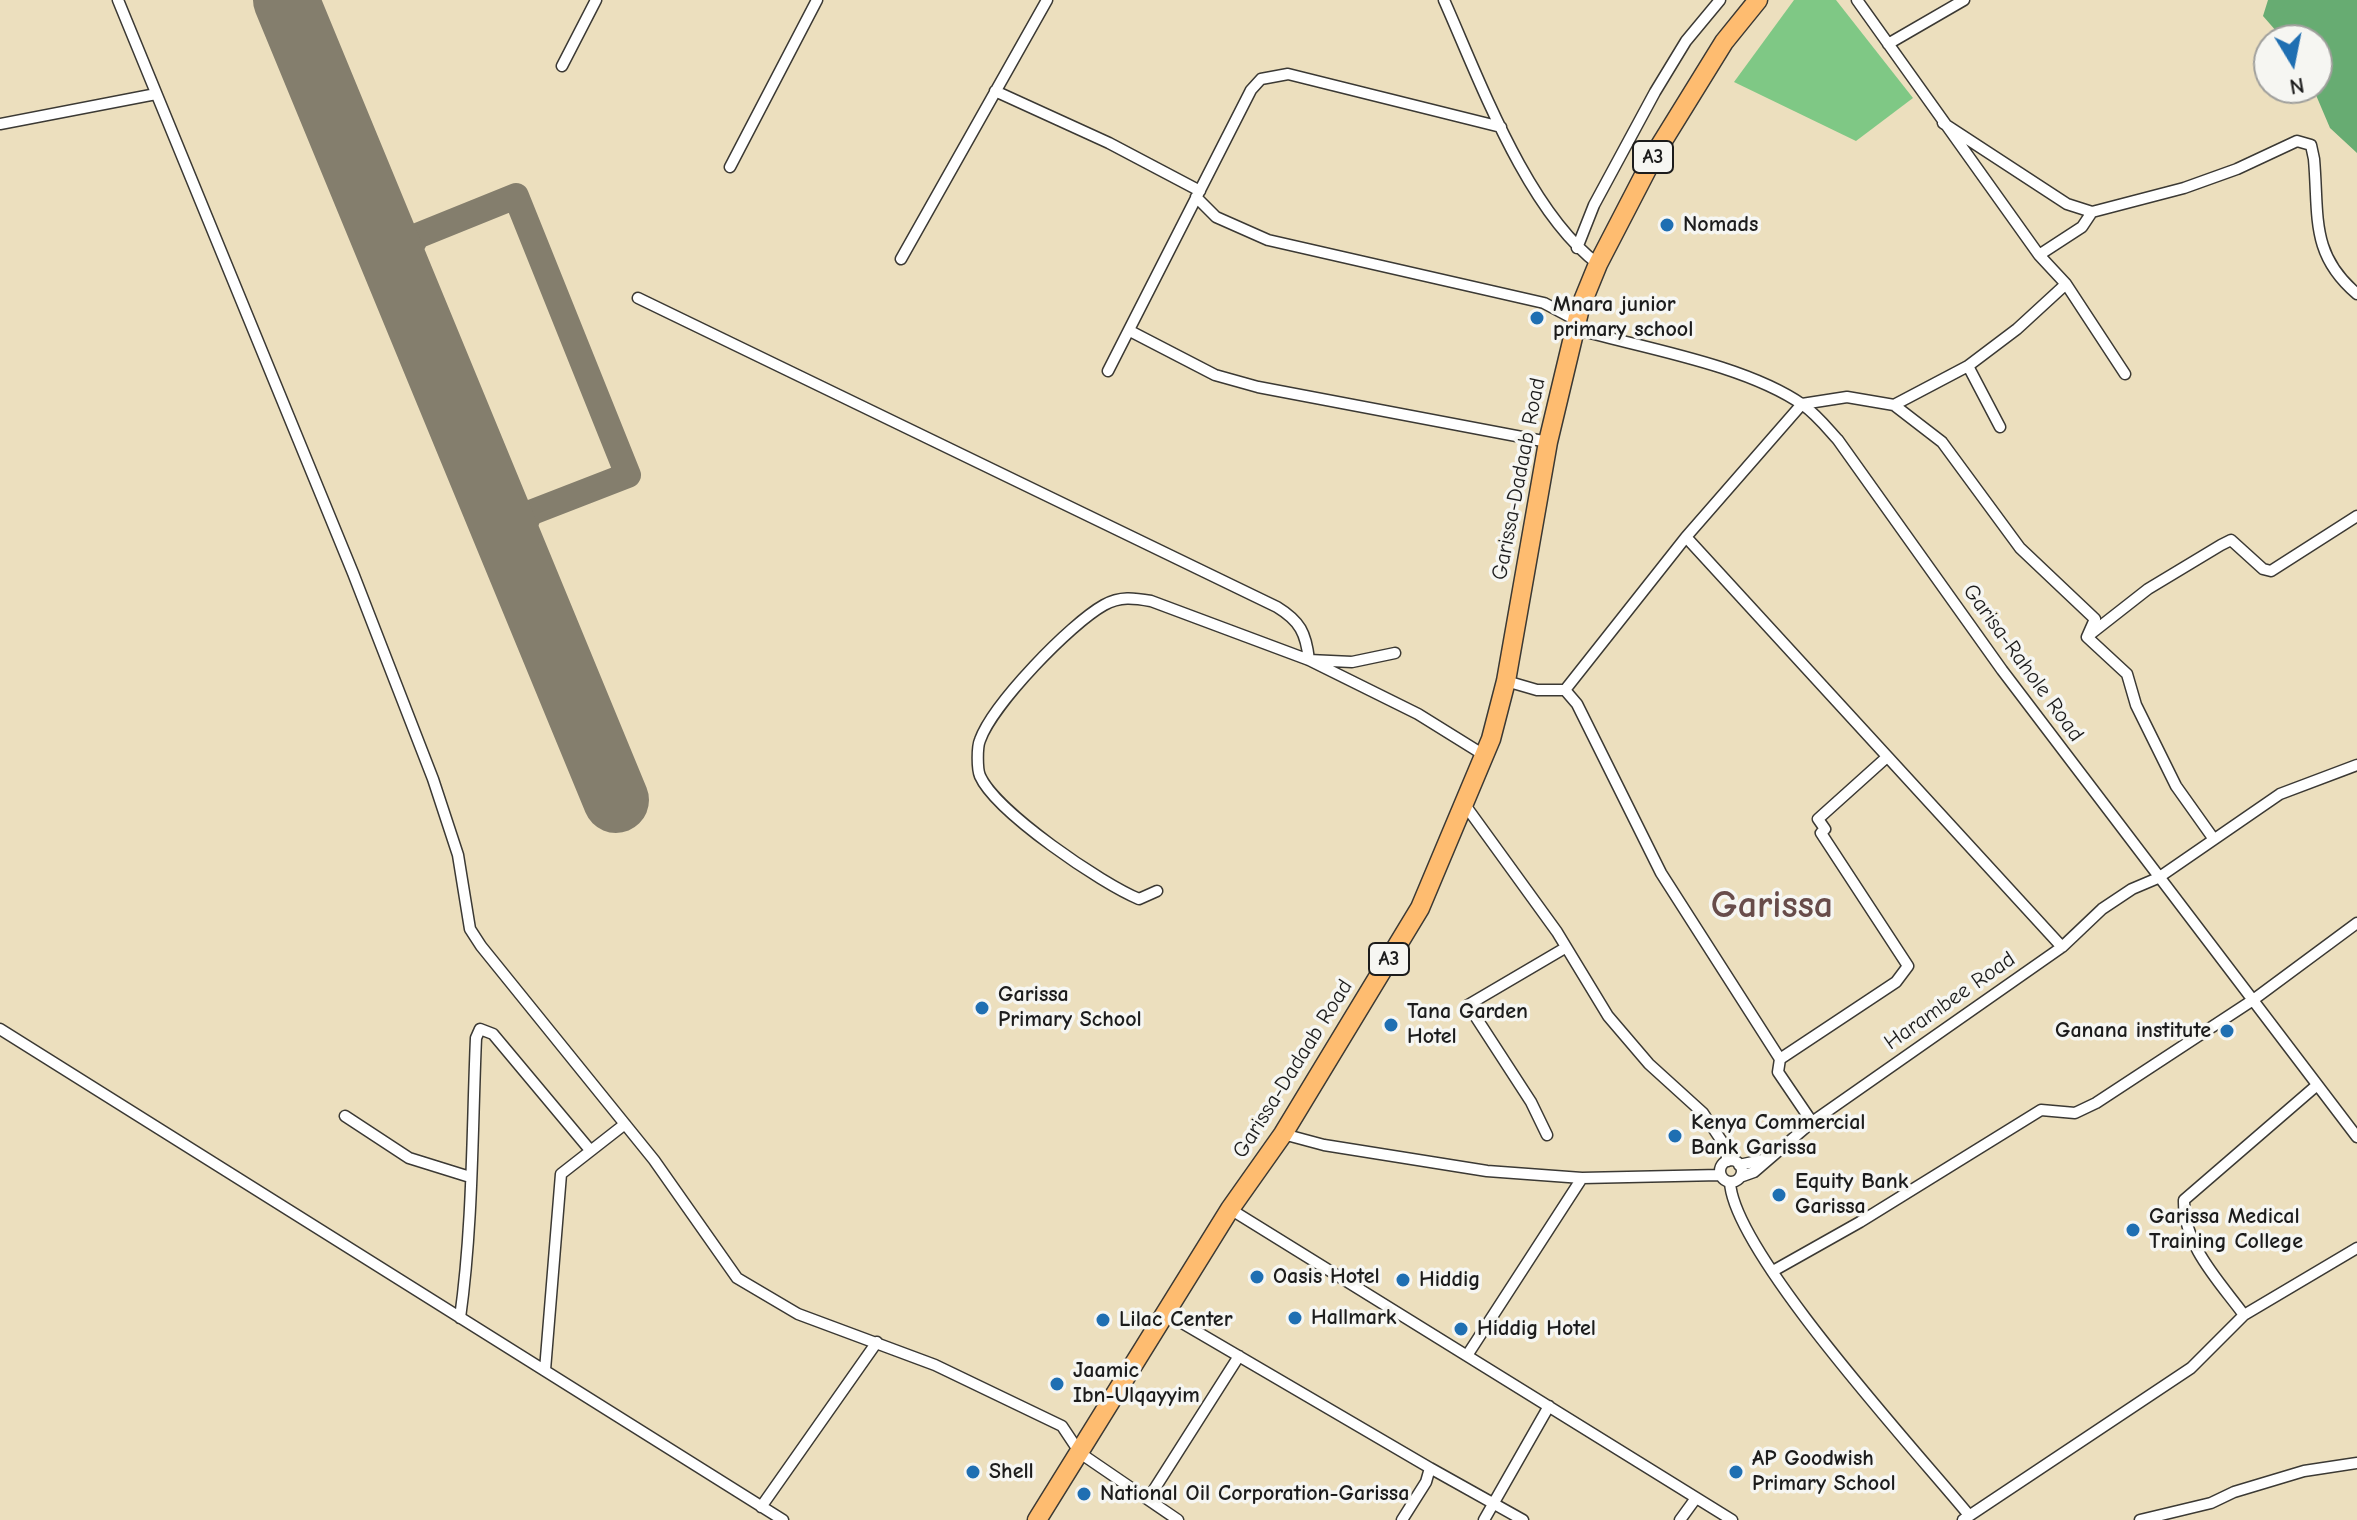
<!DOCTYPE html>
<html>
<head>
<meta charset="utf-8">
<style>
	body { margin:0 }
	#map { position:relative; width:2357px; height:1520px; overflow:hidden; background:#ecdfbe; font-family:"Comic Neue",sans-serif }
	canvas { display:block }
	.north { position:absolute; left:2253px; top:24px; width:80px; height:80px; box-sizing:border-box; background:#f6f6f2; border:2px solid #9f9f9c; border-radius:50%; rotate:170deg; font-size:22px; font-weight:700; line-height:32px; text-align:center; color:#1c1c1c }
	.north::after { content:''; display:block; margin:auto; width:28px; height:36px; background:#1f6fb2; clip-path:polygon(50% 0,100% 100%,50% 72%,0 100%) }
</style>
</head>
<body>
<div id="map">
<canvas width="2357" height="1520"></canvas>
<div class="north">N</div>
</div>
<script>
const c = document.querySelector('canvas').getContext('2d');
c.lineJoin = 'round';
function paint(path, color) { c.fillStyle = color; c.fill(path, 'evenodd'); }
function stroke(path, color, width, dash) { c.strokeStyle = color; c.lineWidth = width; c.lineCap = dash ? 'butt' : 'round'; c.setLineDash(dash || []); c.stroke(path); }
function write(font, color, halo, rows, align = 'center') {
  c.font = font + ' "Comic Neue",sans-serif'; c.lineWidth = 7; c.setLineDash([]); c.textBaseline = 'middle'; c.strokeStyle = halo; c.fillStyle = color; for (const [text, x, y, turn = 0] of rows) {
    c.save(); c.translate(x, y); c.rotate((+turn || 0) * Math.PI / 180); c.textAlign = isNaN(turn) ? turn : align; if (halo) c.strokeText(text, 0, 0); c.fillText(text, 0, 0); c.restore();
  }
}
const green = new Path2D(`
	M1794,0h42l77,98 -57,43 -122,-59z`);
const forest = new Path2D(`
	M2268,0h89v153l-27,-25 -17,-40h4v-48h-33l-21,-24z`);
const taxiway = new Path2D(`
	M406,255l11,-19 99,-40 112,279 -98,38 -10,21`);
const runway = new Path2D(`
	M286,0l330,800`);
const street = new Path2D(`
	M118,0l235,573 80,206 25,76 12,74 11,17 173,214 83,118 61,36 137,51 127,61 18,27 98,67
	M1444,0c36,81 83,211 154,264
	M1857,0l182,255 27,29 59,90
	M1888,44l76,-44
	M562,66l34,-66
	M995,91l114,52 91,48
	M1943,123l124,81 25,8 92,-24 53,-19 60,-28 14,4 3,14c5,58 -4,95 43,135
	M0,124l156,-30
	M730,167l87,-167
	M1196,197l20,20 52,23 276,63 32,17
	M1577,248l17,-43 61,-113 31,-51 34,-41
	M2039,255l43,-28 10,-15
	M901,259l146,-259
	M638,298l639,309c23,14 29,26 32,53l43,2 43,-9
	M1575,329c68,19 171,36 228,76 14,10 24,23 35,35l164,230 355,467
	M1130,331l85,44 43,12 290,55
	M1108,371l143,-281 10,-11 27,-5 213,53
	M1894,405l74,-39
	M2000,427l-32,-61 49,-37 49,-45
	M1686,537l376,410
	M2088,636l60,-47 73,-44 10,-5 32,29 8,2 86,-55
	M1506,681l31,9h28l12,14 84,169 119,186 -2,13 34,50
	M1565,690l121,-153 116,-133 45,-7 47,8 48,37 78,106 75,71 -8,18 40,37 9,31 40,81 37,52
	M1465,805l92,127 51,84 41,48 54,49 20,30 5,18
	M1157,891l-18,8c-37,-15 -143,-87 -159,-123 -3,-7 -3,-29 0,-36 13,-36 90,-116 124,-135 16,-9 30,-7 47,-4l158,59 109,54 66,41
	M0,1029l783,491
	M1780,1059l116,-77 12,-16 -87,-133 4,-4 -7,-10 69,-62
	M345,1116l64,42 61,19
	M1283,1134l41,11 163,26 95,7 138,-3
	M1547,1135l-16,-33 -63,-97 97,-57
	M1720 1171a11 11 0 1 1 22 0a11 11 0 1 1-22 0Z
	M1739,1165l28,-6
	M1740,1177l14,-5 58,-50 250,-175 40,-38 30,-20 26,-11 122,-84 77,-29
	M1730,1182c3,70 187,270 238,332
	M1230,1209l502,311
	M1773,1271l87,-49 181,-112 34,3 21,-10 157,-103 104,-77
	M1165,1313l265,155 -4,14 -24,38
	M2244,1315c-25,-34 -61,-70 -60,-115l132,-114
	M460,1318c13,-93 12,-187 16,-280l4,-9 13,5 97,116
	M1468,1354l114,-176
	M545,1370l16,-196 64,-50
	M1430,1468l93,52
	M1148,1499l91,-143
	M761,1507l116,-165
	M1484,1520l65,-114
	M1680,1520l16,-22
	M1963,1520l228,-152 53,-53 113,-67
	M2140,1520l71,-17 23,-11 70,-21 53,-8`);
const highway = new Path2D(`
	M1037,1520l193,-311 53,-75 137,-226 71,-169 15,-58 42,-239 32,-134 18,-44 58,-112 68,-110 34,-42`);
const markers = [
	[1667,225,8,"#1f6fb2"],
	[1537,318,8,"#1f6fb2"],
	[982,1008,8,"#1f6fb2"],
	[1391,1025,8,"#1f6fb2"],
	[2227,1031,8,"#1f6fb2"],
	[1675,1136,8,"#1f6fb2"],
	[1779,1195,8,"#1f6fb2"],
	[2133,1230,8,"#1f6fb2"],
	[1257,1277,8,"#1f6fb2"],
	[1403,1280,8,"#1f6fb2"],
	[1295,1318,8,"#1f6fb2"],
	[1103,1320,8,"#1f6fb2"],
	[1461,1329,8,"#1f6fb2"],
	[1057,1384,8,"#1f6fb2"],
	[973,1472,8,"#1f6fb2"],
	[1736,1472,8,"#1f6fb2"],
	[1084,1494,8,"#1f6fb2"]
];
const shields = [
	[1653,157,40],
	[1389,959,40]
];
const shieldNames = [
	["A3",1653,157],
	["A3",1389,959]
];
const poiNames = [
	["Nomads",1683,225],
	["Mnara junior",1553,305],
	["primary school",1553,330],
	["Garissa",998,995],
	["Primary School",998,1020],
	["Tana Garden",1407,1012],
	["Hotel",1407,1037],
	["Ganana institute",2211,1031,"right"],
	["Kenya Commercial",1691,1123],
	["Bank Garissa",1691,1148],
	["Equity Bank",1795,1182],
	["Garissa",1795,1207],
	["Garissa Medical",2149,1217],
	["Training College",2149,1242],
	["Oasis Hotel",1273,1277],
	["Hiddig",1419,1280],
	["Hallmark",1311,1318],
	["Lilac Center",1119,1320],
	["Hiddig Hotel",1477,1329],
	["Jaamic",1073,1371],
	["Ibn-Ulqayyim",1073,1396],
	["AP Goodwish",1752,1459],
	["Primary School",1752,1484],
	["Shell",989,1472],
	["National Oil Corporation-Garissa",1100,1494]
];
const streetNames = [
	["Garissa-Dadaab Road",1519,479,-79],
	["Garisa-Rahole Road",2023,663,54],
	["Harambee Road",1950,1001,-35],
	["Garissa-Dadaab Road",1293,1069,-58]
];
const townNames = [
	["Garissa",1772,906]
];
paint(green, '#7fc885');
paint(forest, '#67ac72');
stroke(taxiway, '#847e6d', 26);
stroke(runway, '#847e6d', 66);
stroke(street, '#3b3934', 13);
stroke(highway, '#3b3934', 21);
stroke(street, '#fff', 10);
stroke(highway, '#febc70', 18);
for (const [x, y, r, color] of markers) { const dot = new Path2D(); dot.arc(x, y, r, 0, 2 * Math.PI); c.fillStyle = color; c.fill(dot); stroke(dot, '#f6f6f2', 3); }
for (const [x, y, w] of shields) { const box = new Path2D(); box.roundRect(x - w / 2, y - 16, w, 32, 6); c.fillStyle = '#f6f6f2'; c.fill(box); stroke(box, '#1c1c1c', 2); }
write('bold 20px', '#1c1c1c', null, shieldNames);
write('bold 22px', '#1c1c1c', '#f6f6f2', poiNames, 'left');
write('22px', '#1c1c1c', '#f6f6f2', streetNames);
write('bold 38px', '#684c4a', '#f6f6f2', townNames);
</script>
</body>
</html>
